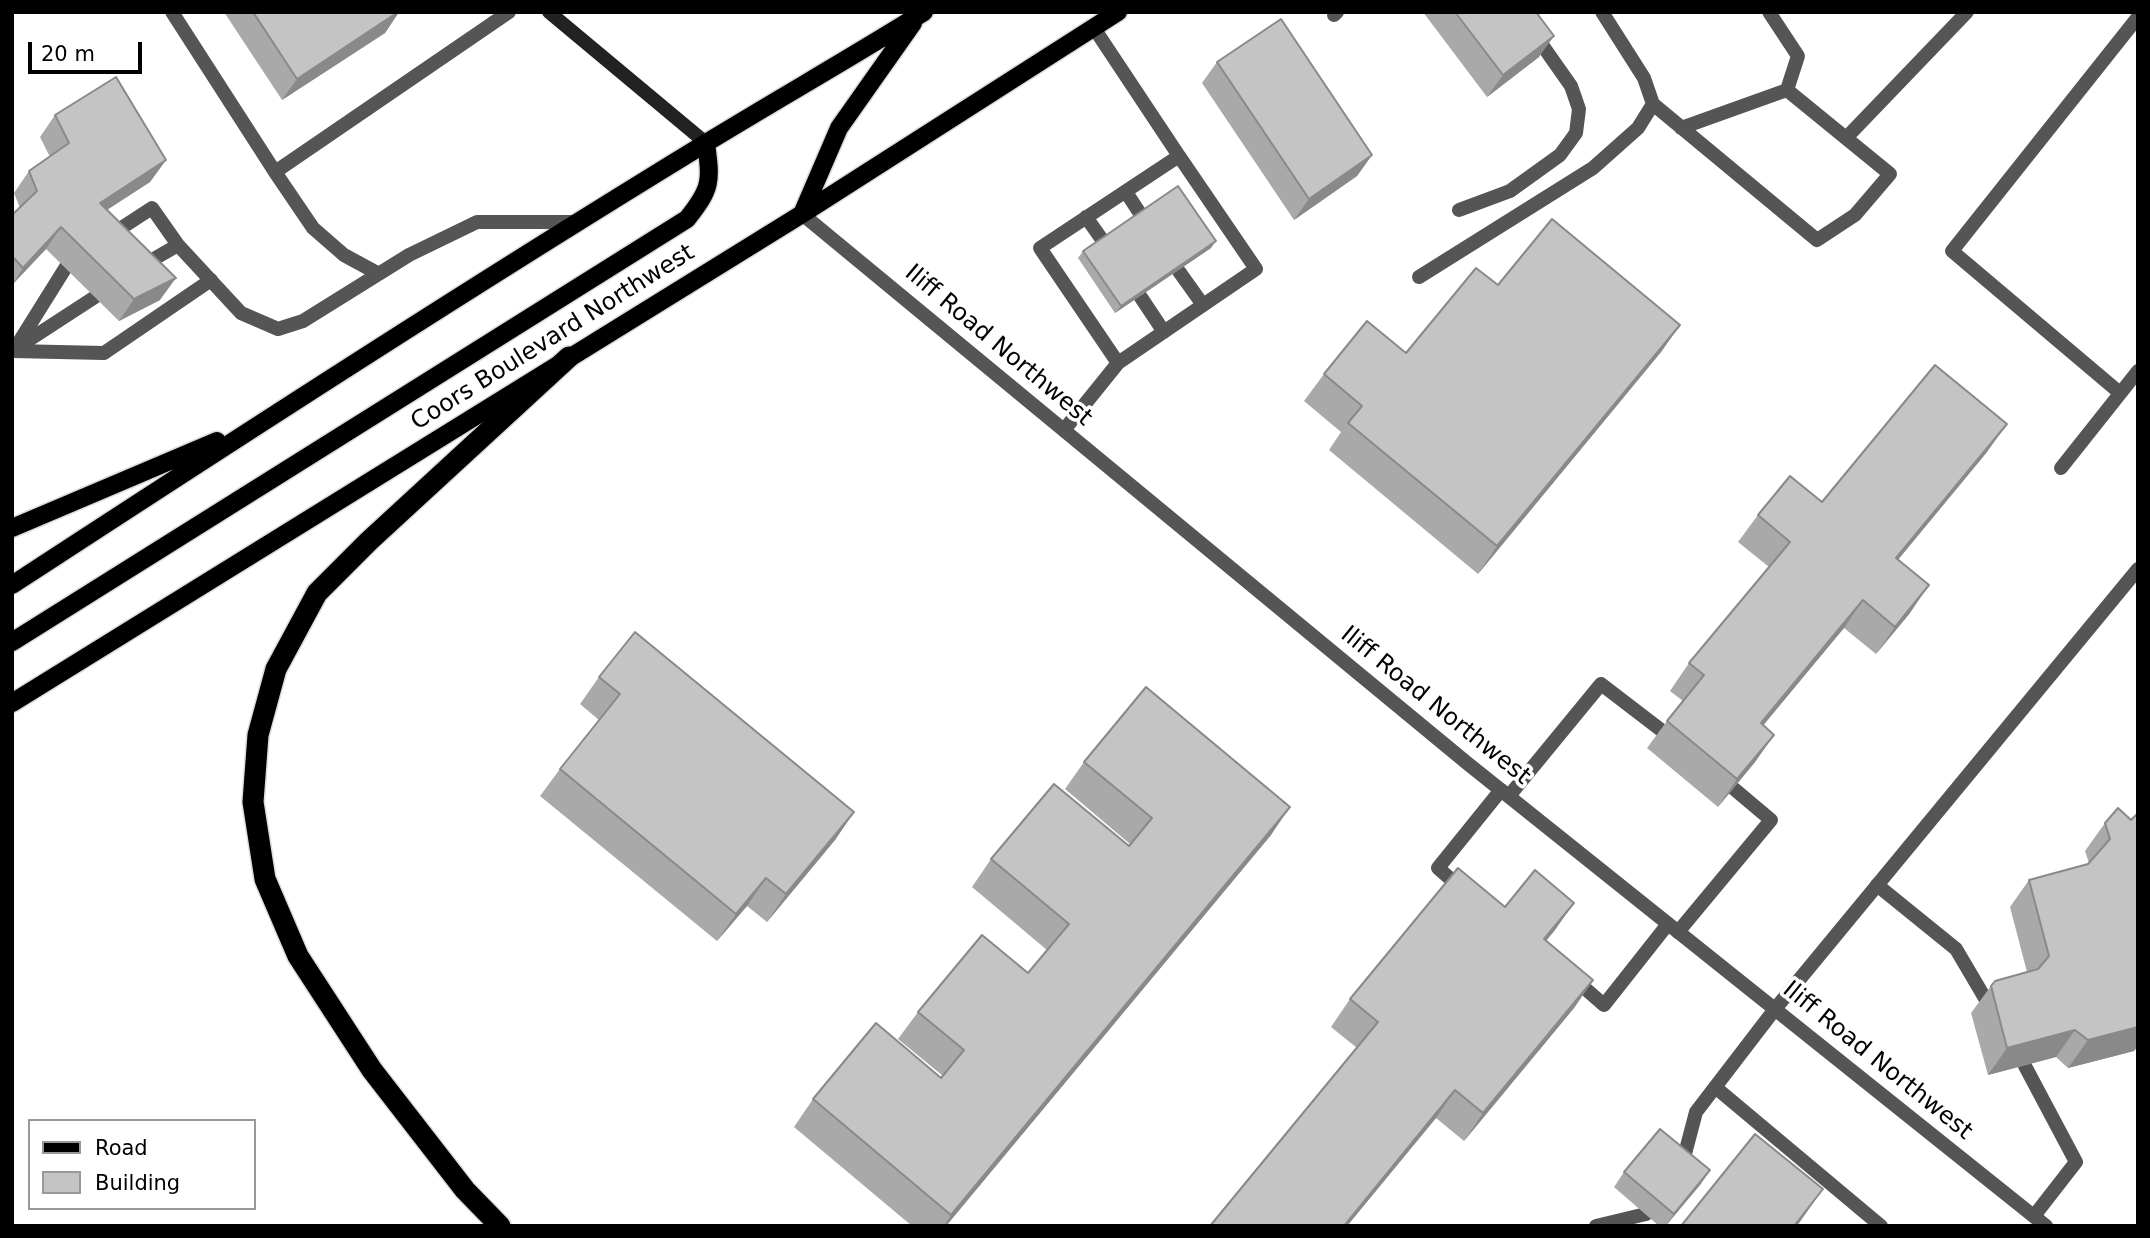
<!DOCTYPE html>
<html>
<head>
<meta charset="utf-8">
<style>
	body { margin:0 }
	#map { position:relative; width:2150px; height:1238px; overflow:hidden; background:#fff; font-family:"DejaVu Sans",sans-serif }
	canvas { display:block }
	.frame { position:absolute; inset:0; border:14px solid #000; pointer-events:none }
	.legend { position:absolute; left:28px; top:1119px; width:228px; height:91px; box-sizing:border-box; background:#fff; border:2px solid #999; margin:0; padding:9px 12px; list-style:none; font-size:21px; color:#000 }
	.legend li { display:flex; align-items:center; gap:14px; height:35px }
	.legend b { width:35px; border:2px solid #999 }
	.scale { position:absolute; left:28px; top:42px; width:114px; height:32px; box-sizing:border-box; border:4px solid #000; border-top:0; padding-left:9px; font-size:21px; line-height:24px; white-space:nowrap; color:#000; -webkit-text-stroke:5px #fff; paint-order:stroke }
</style>
</head>
<body>
<div id="map">
<canvas width="2150" height="1238"></canvas>
<div class="frame"></div>
<ul class="legend">
<li><b style="height:9px;background:#000"></b>Road</li>
<li><b style="height:19px;background:#c4c4c4"></b>Building</li>
</ul>
<div class="scale">20 m</div>
</div>
<script>
const c = document.querySelector('canvas').getContext('2d');
c.lineJoin = 'round';
function stroke(path, color, width, dash) { c.strokeStyle = color; c.lineWidth = width; c.lineCap = dash ? 'butt' : 'round'; c.setLineDash(dash || []); c.stroke(path); }
function paint(path, color) { c.fillStyle = color; c.fill(path, 'evenodd'); }
function write(font, color, halo, rows, align = 'center') {
  c.font = font + ' "DejaVu Sans",sans-serif'; c.lineWidth = 7; c.setLineDash([]); c.textBaseline = 'middle'; c.strokeStyle = halo; c.fillStyle = color; for (const [text, x, y, turn = 0] of rows) {
    c.save(); c.translate(x, y); c.rotate((+turn || 0) * Math.PI / 180); c.textAlign = isNaN(turn) ? turn : align; if (halo) c.strokeText(text, 0, 0); c.fillText(text, 0, 0); c.restore();
  }
}
const service = new Path2D(`
	M172,12l103,160 234,-160
	M1769,12l29,44 -11,34
	M1334,15l3,-3
	M1653,104l164,136 38,-25 35,-41 -103,-84 -106,38
	M1846,138l121,-126
	M275,172l38,56 31,27 35,19
	M1126,192l15,23
	M1459,210l51,-19 50,-36 16,-22 3,-24 -8,-23 -52,-74
	M1086,217l17,24
	M109,236l43,-28 26,37 63,68 37,16 25,-8 106,-66 68,-33h101
	M140,267l38,-22
	M1178,270l25,35
	M1419,277l174,-109 45,-40 15,-24 -9,-26 -42,-66
	M1140,296l24,36
	M16,347l50,-80
	M12,351l83,-54
	M13,351l91,2 107,-73
	M1118,363l138,-94 -77,-113
	M2120,393l-168,-142 186,-234
	M1064,430l54,-67 -78,-115 139,-92 -85,-128
	M2061,468l77,-97
	M1509,796l92,-112 60,46
	M1877,885l79,64 33,56
	M1462,889l-24,-21 63,-78
	M1678,932l93,-112 -38,-32
	M1572,977l32,28 64,-81
	M2025,1066l51,96 -42,54
	M1715,1087l166,139
	M1681,1169l15,-57 79,-103
	M1596,1226l50,-12`);
const minor = new Path2D(`
	M1775,1009l363,-440`);
const tertiary = new Path2D(`
	M802,214l665,549 579,463`);
const secondary = new Path2D(`
	M549,12l157,131`);
const primary = new Path2D(`
	M802,214l37,-86 74,-105
	M12,528l205,-87
	M12,585c230,-150 460,-299 694,-442 72,-44 146,-86 218,-131
	M12,642l675,-423c25,-31 24,-38 19,-76
	M12,703l790,-489 316,-202`);
const motorway = new Path2D(`
	M500,1226l-35,-36 -93,-120 -74,-114 -33,-77 -12,-77 5,-67 18,-66 41,-76 52,-52 200,-184`);
const wall = new Path2D(`
	M224,12h175l-14,21 -103,67z
	M1423,12h113l3,45 -52,40z
	M1217,62l155,93 -15,21 -63,44 -92,-137z
	M55,115l111,45 -16,22 -43,28 53,90 -41,21 -73,-72 -34,36v-70l8,-7 -6,-15 15,-22 21,-14 -10,-20z
	M1211,248l-96,65 -37,-55 5,-7z
	M1498,285l182,40 -19,27 -183,222 -149,-124 12,-18 -37,-31 20,-27 82,-21z
	M1987,452l-89,108 12,53 -34,41 -32,-26 -81,97 11,10 -19,27 -37,45 -71,-59 20,-27 16,-20 -13,-10 19,-28 80,-96 -31,-25 20,-27 64,-13z
	M599,677l255,135 -19,28 -68,82 -20,-16 -30,35 -177,-145 20,-27 39,-49 -19,-16z
	M1084,762l187,73 -325,391h-34l-118,-99 19,-28 128,-21 2,-2 -45,-37 20,-27 110,-39 19,-23 -75,-63 19,-28 138,-13 1,-2 -65,-55z
	M2138,813v233l-4,5 -66,17 -12,-11 -68,18 -17,-62 20,-27 36,-14 -17,-65 19,-27 59,-16 1,-1 -4,-12 20,-28 26,-3z
	M1505,907l50,23 -9,11 47,39 -19,28 -110,133 -28,-23 -89,108h-137l147,-178 -26,-21 19,-28z
	M1710,1170l-10,15 -34,41h-7l-45,-39 10,-15z`);
const shadedWall = new Path2D(`
	M398,12h1l-14,21 -103,67 15,-21z
	M1554,36l-15,21 -52,40 16,-22z
	M1372,155l-15,21 -63,44 15,-21z
	M166,160l-16,22 -65,42 15,-21z
	M61,227l-15,22 -34,36 11,-17z
	M1216,241l-5,7 -96,65 6,-7z
	M176,278l-16,22 -41,21 15,-22z
	M1680,325l-19,27 -183,222 19,-28z
	M2007,424l-20,28 -111,134 20,-28z
	M1929,585l-19,28 -34,41 19,-27z
	M1863,600l-19,28 -102,123 19,-28z
	M1774,735l-19,27 -37,45 19,-28z
	M1290,807l-19,28 -325,391h-2l7,-11z
	M854,812l-19,28 -68,82 19,-28z
	M766,878l-19,28 -30,35 19,-27z
	M1574,903l-19,27 -31,37 20,-28z
	M1593,980l-19,28 -110,133 19,-28z
	M2138,1027v19l-4,5 -66,17 20,-28z
	M2075,1030l-19,27 -68,18 19,-27z
	M1455,1090l-19,28 -89,108h-3z
	M1710,1170l-10,15 -35,41 9,-12z
	M1823,1189l-26,37h-3z`);
const building = new Path2D(`
	M253,12h145l-101,67z
	M1455,12h81l18,24 -51,39z
	M1281,19l91,136 -63,44 -92,-137z
	M116,77l50,83 -66,43 76,75 -42,21 -73,-72 -38,41 -11,-12v-41l25,-24 -8,-20 40,-28 -14,-28z
	M1178,186l38,55 -95,65 -38,-55z
	M1552,219l128,106 -183,221 -149,-123 14,-17 -38,-32 43,-53 39,32 70,-85 22,17z
	M1935,365l72,59 -111,134 33,27 -34,42 -32,-27 -102,123 13,12 -37,44 -70,-58 37,-46 -15,-12 101,-121 -32,-27 32,-39 32,26z
	M635,632l219,180 -68,82 -20,-16 -30,36 -176,-145 60,-75 -21,-17z
	M1146,687l144,120 -339,408 -138,-116 63,-76 65,55 23,-28 -46,-38 64,-77 46,38 41,-49 -78,-65 63,-75 75,62 23,-28 -68,-56z
	M2118,808l13,12 7,-7v214l-50,13 -13,-10 -68,18 -16,-62 4,-5 43,-12 11,-13 -20,-76 59,-16 22,-25 -5,-16z
	M1458,868l47,39 30,-37 39,33 -30,36 49,41 -110,133 -28,-23 -111,136h-134l168,-204 -28,-23z
	M1660,1129l50,41 -36,44 -50,-42z
	M1755,1134l68,55 -29,37h-113z`);
const streetNames = [
	["Coors Boulevard Northwest",553,338,-32],
	["Iliff Road Northwest",998,346,40],
	["Iliff Road Northwest",1435,706,39],
	["Iliff Road Northwest",1877,1061,39]
];
stroke(primary, '#dbdbdb', 21);
stroke(motorway, '#dbdbdb', 24);
stroke(service, '#555', 14);
stroke(minor, '#555', 14);
stroke(tertiary, '#555', 14);
stroke(secondary, '#222', 14);
stroke(primary, '#000', 18);
stroke(motorway, '#000', 21);
paint(wall, '#a9a9a9');
paint(shadedWall, '#898989');
paint(building, '#c4c4c4');
stroke(building, '#898989', 2);
write('24px', '#000', '#fff', streetNames);
</script>
</body>
</html>
